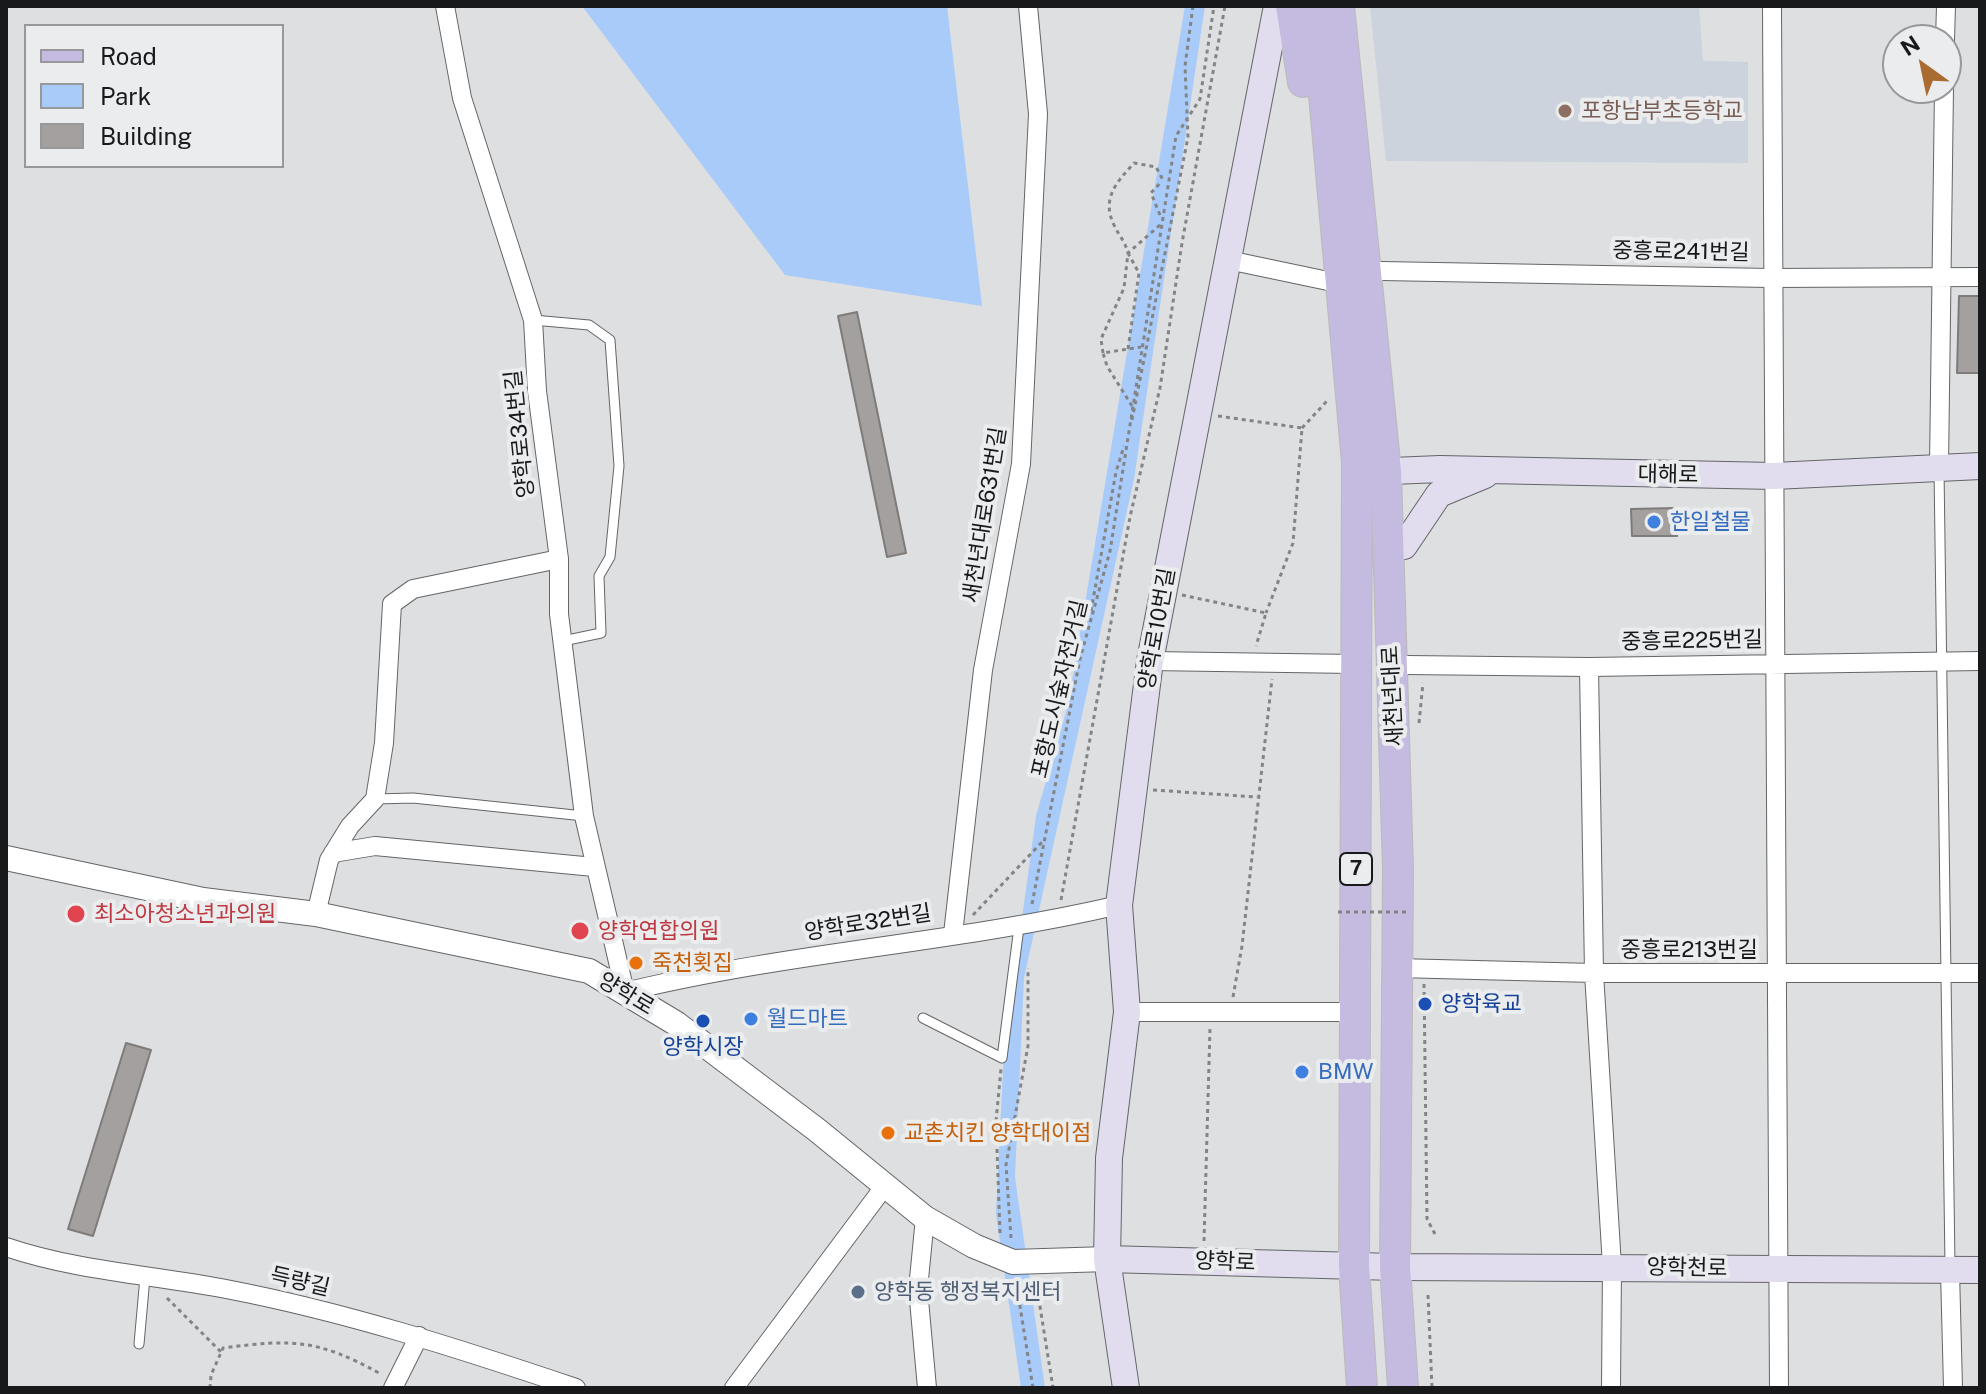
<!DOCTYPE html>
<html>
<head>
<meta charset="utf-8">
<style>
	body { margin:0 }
	#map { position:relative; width:1986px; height:1394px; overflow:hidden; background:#dddfe1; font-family:"Public Sans",sans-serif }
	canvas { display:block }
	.frame { position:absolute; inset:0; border:8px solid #18191a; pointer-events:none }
	.legend { position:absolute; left:24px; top:24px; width:260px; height:144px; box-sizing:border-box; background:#eaecee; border:2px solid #969899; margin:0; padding:10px 14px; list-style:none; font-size:24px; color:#18191a }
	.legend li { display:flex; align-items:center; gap:16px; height:40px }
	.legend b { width:40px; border:2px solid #969899 }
	.north { position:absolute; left:1882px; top:24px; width:80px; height:80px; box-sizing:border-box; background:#eaecee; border:2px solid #969899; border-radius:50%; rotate:327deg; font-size:22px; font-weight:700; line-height:32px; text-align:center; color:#18191a }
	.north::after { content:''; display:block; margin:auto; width:28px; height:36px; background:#aa6b32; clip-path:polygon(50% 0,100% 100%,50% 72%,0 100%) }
</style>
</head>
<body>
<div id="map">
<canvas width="1986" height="1394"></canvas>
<div class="frame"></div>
<ul class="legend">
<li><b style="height:10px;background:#c5bae0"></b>Road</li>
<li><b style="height:22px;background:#a8cbfa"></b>Park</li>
<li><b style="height:22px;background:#a3a09f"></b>Building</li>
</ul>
<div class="north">N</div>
</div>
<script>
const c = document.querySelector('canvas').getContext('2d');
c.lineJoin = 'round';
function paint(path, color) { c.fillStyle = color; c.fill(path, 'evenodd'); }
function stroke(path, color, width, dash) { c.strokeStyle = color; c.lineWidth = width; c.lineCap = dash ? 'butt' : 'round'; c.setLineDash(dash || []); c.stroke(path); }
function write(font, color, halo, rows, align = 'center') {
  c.font = font + ' "Public Sans","Noto Sans KR",sans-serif'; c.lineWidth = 8; c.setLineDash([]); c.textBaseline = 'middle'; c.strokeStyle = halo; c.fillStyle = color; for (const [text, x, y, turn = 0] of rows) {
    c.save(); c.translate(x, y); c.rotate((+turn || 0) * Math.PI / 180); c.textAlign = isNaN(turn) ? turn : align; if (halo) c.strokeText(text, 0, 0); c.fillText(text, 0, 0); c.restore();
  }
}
const built = new Path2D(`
	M1370,6h329l4,55 45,1v101l-362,-2z`);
const green = new Path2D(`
	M582,6h365l35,300 -197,-31z
	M1185,6h20l-71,473 -110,499 -9,199 30,211h-24l-25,-174 8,-164 32,-234 32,-111z`);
const building = new Path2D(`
	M1959,296h21v77h-23z
	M857,312l49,241 -19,4 -49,-241z
	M1676,508l1,28h-45l-1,-27z
	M126,1043l25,7 -58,186 -25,-7z`);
const path = new Path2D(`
	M1160,215l-9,-22 11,-12
	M1160,225l-32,28c-3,-12 -9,-17 -14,-28 -13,-27 3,-43 20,-62l22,4 7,13
	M1128,349l11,-76 -11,-20
	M1103,353l-2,-14 23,-51 4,-35
	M1132,406l-25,-40 -4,-13 38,-6
	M1218,416l84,12 -9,115 -27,70
	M1132,420l56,-283 -3,-71 8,-60
	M1302,428l25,-27
	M1182,595l84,18 -10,33
	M1091,611l25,-139 8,-26
	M1419,723l4,-40
	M1153,790l104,7
	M1061,900l69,-383 30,-129 22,-145 43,-237
	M1032,904l48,-245 30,-108 66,-415 24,-37 14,-93
	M973,915l69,-73
	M1424,984l3,235 8,15
	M1233,997l9,-51 30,-267
	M1000,1233l-4,-112 5,-52
	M1011,1238l-5,-73 22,-119v-78
	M1204,1241l6,-213
	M1016,1281l17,107
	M1018,1293l20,1 15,94
	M1428,1295l4,93
	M167,1298l54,54
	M210,1388l1,-13 12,-27c69,-9 94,-9 156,25`);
const service = new Path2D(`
	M533,320l56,5 21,15 9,126 -9,91 -11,19 2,57 -38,8
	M1939,469l11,797
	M375,799l38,-1 171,18
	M923,1018l79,40 17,-131
	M139,1344l6,-67`);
const minor = new Path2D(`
	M445,6l17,92 71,222 4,71 22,168v55l25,202 41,176c163,-40 332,-49 494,-87
	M1772,6l7,1382
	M1945,40l1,-34
	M1228,260l100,21
	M1381,271l389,7 210,-1
	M1939,466l5,-378
	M1150,661l204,3
	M1406,665l183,2 391,-6
	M1589,667l5,306 18,293 -1,122
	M333,853l42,-7 219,21
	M316,914l13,-54 21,-34 25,-27 9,-56 8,-139 21,-15 146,-30
	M953,934l30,-264 38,-206 17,-350 -10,-108
	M1397,968l197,5h386
	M1127,1012h228
	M925,1218l-7,71 9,99
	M6,1247c71,24 147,28 220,42 120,23 234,60 350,99
	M1950,1271l3,117
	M393,1388l26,-52
	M734,1388l150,-201`);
const tertiary = new Path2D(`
	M6,858l197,42 113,14 273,57 88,53 140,106 108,88 49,28 39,16 94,-3`);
const secondary = new Path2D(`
	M1368,472l72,-3 334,7 206,-10
	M1404,546l35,-52 46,-19
	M1107,1259l288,8 585,3
	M1126,1388l-19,-129 2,-101 18,-146 -8,-107 31,-244 127,-655`);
const primary = new Path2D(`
	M1291,6l12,76
	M1316,6l41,456 -3,804 8,122
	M1339,6l47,466 12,397 -3,398 8,121`);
const pathBridge = new Path2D(`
	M1338,912h72`);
const markers = [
	[1565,111,8,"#8d6e63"],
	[1654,522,8,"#3f7fe0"],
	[76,914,10,"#e0444e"],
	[580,931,10,"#e0444e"],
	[636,963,8,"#e8710a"],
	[1425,1004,8,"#1a4fb4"],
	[751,1019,8,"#3f7fe0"],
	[703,1021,8,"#1a4fb4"],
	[1302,1072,8,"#3f7fe0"],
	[888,1133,8,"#e8710a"],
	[858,1292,8,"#5c6f8a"]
];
const shields = [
	[1356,869,32]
];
const shieldNames = [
	["7",1356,869]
];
const educationNames = [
	["포항남부초등학교",1581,111]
];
const streetNames = [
	["중흥로241번길",1681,252,1],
	["양학로34번길",520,434,-96],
	["대해로",1668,475,1],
	["새천년대로631번길",985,515,-81],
	["양학로10번길",1157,629,-80],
	["중흥로225번길",1692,641,-1],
	["포항도시숲자전거길",1060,689,-77],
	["새천년대로",1393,696,-93],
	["양학로32번길",868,923,-9],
	["중흥로213번길",1689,950],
	["양학로",626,994,31],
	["양학로",1225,1262,2],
	["양학천로",1687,1268,1],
	["득량길",300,1282,13]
];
const shopNames = [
	["한일철물",1670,522],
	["월드마트",767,1019],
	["BMW",1318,1072]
];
const healthNames = [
	["최소아청소년과의원",94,914],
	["양학연합의원",598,931]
];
const foodNames = [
	["죽천횟집",652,963],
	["교촌치킨 양학대이점",904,1133]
];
const transitNames = [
	["양학육교",1441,1004],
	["양학시장",703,1047,"center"]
];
const serviceNames = [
	["양학동 행정복지센터",874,1292]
];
paint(built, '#cdd3dc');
paint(green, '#a8cbfa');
paint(building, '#a3a09f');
stroke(building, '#7e7b7a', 2);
stroke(service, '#636567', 11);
stroke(minor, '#636567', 20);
stroke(tertiary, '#636567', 26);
stroke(secondary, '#636567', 28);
stroke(primary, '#bababa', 32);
stroke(path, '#838486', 3, [4, 4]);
stroke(service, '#fff', 9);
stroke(minor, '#fff', 18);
stroke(tertiary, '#fff', 24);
stroke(secondary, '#e2dcef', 26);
stroke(primary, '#c5bae0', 30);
stroke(pathBridge, '#838486', 3, [4, 4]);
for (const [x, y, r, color] of markers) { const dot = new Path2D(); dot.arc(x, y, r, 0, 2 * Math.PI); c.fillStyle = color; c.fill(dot); stroke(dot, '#eaecee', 3); }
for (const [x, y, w] of shields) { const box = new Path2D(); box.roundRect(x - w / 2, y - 16, w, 32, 6); c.fillStyle = '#eaecee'; c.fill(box); stroke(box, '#18191a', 2); }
write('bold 20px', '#18191a', null, shieldNames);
write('22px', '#785e54', '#eaecee', educationNames, 'left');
write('22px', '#18191a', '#eaecee', streetNames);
write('22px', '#366cbe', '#eaecee', shopNames, 'left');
write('22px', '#be3a42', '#eaecee', healthNames, 'left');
write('22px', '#c56008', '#eaecee', foodNames, 'left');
write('22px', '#164399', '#eaecee', transitNames, 'left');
write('22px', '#4e5e75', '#eaecee', serviceNames, 'left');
</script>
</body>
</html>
